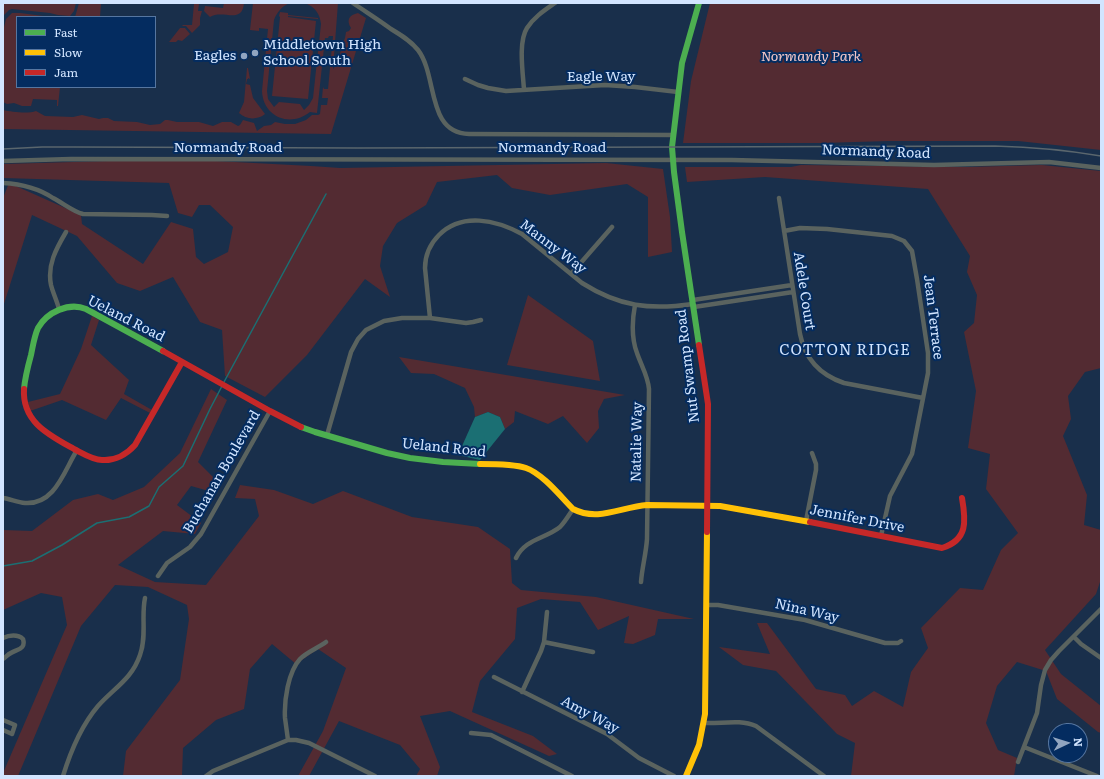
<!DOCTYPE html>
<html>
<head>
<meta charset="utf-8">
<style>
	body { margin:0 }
	#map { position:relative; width:1104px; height:779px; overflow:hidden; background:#192f4b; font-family:Literata,serif }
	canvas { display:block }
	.frame { position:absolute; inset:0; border:4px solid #d2e5ff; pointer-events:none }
	.legend { position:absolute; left:16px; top:16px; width:140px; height:72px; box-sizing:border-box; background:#042c60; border:1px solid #5676a0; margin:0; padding:5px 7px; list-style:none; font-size:12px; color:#d2e5ff }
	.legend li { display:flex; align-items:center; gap:8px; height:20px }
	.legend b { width:20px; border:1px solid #5676a0 }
	.north { position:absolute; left:1048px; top:723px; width:40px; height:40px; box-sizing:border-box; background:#042c60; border:1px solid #5676a0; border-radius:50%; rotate:86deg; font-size:11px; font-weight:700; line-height:16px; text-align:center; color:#d2e5ff }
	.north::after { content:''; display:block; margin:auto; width:14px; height:18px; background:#91a5c0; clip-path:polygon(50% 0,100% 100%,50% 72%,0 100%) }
</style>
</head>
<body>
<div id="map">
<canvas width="1104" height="779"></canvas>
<div class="frame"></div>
<ul class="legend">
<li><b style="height:5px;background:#4caf50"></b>Fast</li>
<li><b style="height:5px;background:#ffc107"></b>Slow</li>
<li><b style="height:5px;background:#c62828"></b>Jam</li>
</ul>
<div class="north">N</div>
</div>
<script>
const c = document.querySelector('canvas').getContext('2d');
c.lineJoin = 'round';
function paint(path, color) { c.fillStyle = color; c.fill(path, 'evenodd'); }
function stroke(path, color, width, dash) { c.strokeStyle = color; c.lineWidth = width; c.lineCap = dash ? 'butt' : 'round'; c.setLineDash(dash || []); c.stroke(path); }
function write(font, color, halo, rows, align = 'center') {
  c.font = font + ' Literata,serif'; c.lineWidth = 4; c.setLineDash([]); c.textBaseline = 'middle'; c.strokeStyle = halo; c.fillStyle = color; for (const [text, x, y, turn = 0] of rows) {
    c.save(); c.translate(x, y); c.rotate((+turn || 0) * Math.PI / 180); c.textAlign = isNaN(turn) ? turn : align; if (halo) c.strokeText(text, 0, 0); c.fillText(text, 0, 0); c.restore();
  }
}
const green = new Path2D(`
	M3,3h73l-2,8 -4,5 -12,-1 -8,-2 -38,-4 -3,1 -6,6z
	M79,3h21l1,1 -1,13h-25z
	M224,3h20c-2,22 -21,6 -34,14l-6,-6 1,-5 18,2z
	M253,3h37c-8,3 -13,9 -16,17l-7,71 1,8 6,8 5,-5 21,2 4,6 5,-5 4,-7 8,-74c-1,-10 -6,-17 -16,-21h33l-5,66 4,-5 6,-21 2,-5 1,-6 3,-1 2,-3c-5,-8 -2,-13 7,-15l8,5 -35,116 -328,-5v-19c9,2 25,4 33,1l9,5 28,1 9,-2 17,4 4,-1h5l6,3 23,1 13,3 10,-1 5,-4h3l9,2h22l14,4 9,-4h9l7,4 2,-1 3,-5 11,3 3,8 7,-5 7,-1 4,-3 10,2h10l11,-4 6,-5h6l2,-1 1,-9h6l1,-7h-6l1,-11 1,2h4l5,-53h-4l-1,2h-3l-8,75 -7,-1c-20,16 -47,5 -48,-21l6,-62 -9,-1v3l-9,-1z
	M710,3h391v147l-83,-9h-129l-67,2h-139l8,-62z
	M194,4h5l-1,7h4l-2,7v7l-8,8 -6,-7h-4l1,-1h9z
	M280,12l8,1v2l30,3v1l-30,-3v1l28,4 -8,78 -36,-3 8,-79 -1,-1z
	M12,13h8l31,4h-34v70h43l-2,19h-1v-6l-24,-1 -2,7h-9l-8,-3 -7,1 -4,-2v-71l3,-12z
	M180,28h5l5,6 -8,7 -4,-1 -2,2h-7z
	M247,68h1l2,11 -2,-1v1h-1l-1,5 4,1 3,13 12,16c-7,6 -19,6 -26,-1l5,-11z
	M178,159l133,7 29,2 266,-5 57,6 7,48 2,35 -24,5v-60l-21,-13 -77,11 -38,-7 -15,-13 -60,7 -11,23 -29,18 -14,23 -3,20 10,31 -25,-18 -58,76 -42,42 -40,-21 -3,-46 -22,-8 -27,-45 -33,14 -23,-8 -40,-47 -45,-21 -29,92v-109l6,-15 72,32 1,9 61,40 28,-42 22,7 3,28 8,7 24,-12 5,-25 -23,-22h-11l-7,12 -14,-4 -9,-30 -166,-5v-14z
	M801,165l166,2 75,-2 59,6v197l-16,4 -17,24 3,23 -8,17 24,59 -3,30 17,5v49l-5,15 -51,56 16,24 40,32v27l-3,-1 -41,-33 -11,-28 -29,-9 -20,24 -11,37 12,27 19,8 -3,18h-163l4,-33 -18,-9 -61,-63 -33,-6 -24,-18 51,7 -13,-31h10l49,66 29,6 7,11 22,-15 29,16 8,-35 17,-24 -7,-20 39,-40 23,2 18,-40 17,-17 -32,-44 4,-35 -22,-6 8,-57 -12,-59 10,-9 3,-28 -10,-23 3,-16 -42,-67 -163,-12 -78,5 -2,-15h106z
	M528,295l65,46 7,40 -93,-16z
	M92,316l7,4 -8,25 38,35 -5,14 28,16 -2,3 -29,-15 -15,22 -44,-20 -32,11 -2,-9 32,-8 21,-45z
	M399,357l226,38 -21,4 -6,12 1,17 -12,15 -24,-27 -15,8 -33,-13 -1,11 -9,7 -5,-12 -12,-5 -13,5 -1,-10 -9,-19 -31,-14 -23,-1z
	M211,389l16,11 -29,62 21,21 -10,8 -18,-5 -14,19 24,18 -6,11 -32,-3 -45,34 37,17 51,3 53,-69 -4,-17 -20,-1 5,-13 34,5 39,14 30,-13 69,26 66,10 32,22 2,34 9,7 75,7 98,22h-36l-3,16 -22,9 -9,-1 5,-27 -31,14 -18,-28 -39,-3 -24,9 -2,31 -35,42 -8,31 61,24 24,18 -8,2 -99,-45 -30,5 20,51 -3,9h-21l4,-7 -20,-24 -61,-24 -30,55h-11l25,-45 23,-63 -28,-19 -22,15 -24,-20 -22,25 -6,40 -28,11 -33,28 -1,28h-59l3,-25 54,-71 9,-61 -2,-14 -39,-18 -33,-2 -34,41 -63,150h-15v-3l64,-148 -5,-28 -21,-4 -38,17v-80l29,1 41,-31 25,-6 15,6 31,-13 36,-34z`);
const water = new Path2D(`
	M488,412l12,5 5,12 -25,31 -22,-5 17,-38z`);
const stream = new Path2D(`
	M224,382l102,-188
	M3,566l29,-5 30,-16 35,-22 32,-6 20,-11 10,-19 24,-21 27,-57 12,-23`);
const street = new Path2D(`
	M353,3c13,9 26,17 38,26 10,6 20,12 27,21 20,26 8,83 51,84l204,1
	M465,79l13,6 10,3 18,3 99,-6 30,2 43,5
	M524,90c-1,-17 -6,-48 3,-62 7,-11 18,-18 28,-25
	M3,161l68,-2 661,1 202,5 115,-3 52,6
	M3,183c18,1 35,5 50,15 10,5 19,13 30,16l69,1 15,1
	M779,198l21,136c5,25 20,41 44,49l79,15
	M784,231l16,-3 27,1 65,7 12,5 8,10 5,28 11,74v20l-16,81 -22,42 -9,40
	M571,274l41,-47
	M693,300l99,-15
	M635,305c-3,16 -4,32 2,48 4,12 11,23 12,36l-2,150c-1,15 -5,29 -6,43
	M694,307l99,-15
	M59,309c-2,-8 -6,-16 -8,-24 -4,-20 5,-36 15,-53
	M430,318l-5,-50c0,-12 5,-24 14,-33 23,-23 57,-15 83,-1l60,49c38,24 68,27 111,21
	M327,435l24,-83 7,-13 8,-9 18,-9 18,-3h28l36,5 7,-1 8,-2
	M3,498c7,1 14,4 22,5 30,2 39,-32 52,-53
	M806,521l10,-51v-6l-4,-11
	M516,558c9,-19 29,-19 44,-31 5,-5 9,-12 13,-18
	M158,576l9,-13 23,-16 11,-13 69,-123
	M706,605h12l87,15 80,23h13l3,-2
	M1074,637l7,7 20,14
	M3,638c6,-3 15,-4 20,1 3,10 -5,10 -12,14 -3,1 -5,4 -8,6
	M544,642l49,10
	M494,677l113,57 32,24 35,18
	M522,692l19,-41 3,-9 3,-30
	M3,720l12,5 -3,9 -9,-4
	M704,723c17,1 36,-4 52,3l68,50
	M471,733l20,2 81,41
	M288,740c-1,-7 -2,-15 -3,-22 -1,-17 3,-46 15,-59 7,-7 18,-11 26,-17
	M1024,747l73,29
	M1018,762l19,-49 4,-28 4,-15 6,-10 8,-9 42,-42
	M63,776c8,-26 18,-50 35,-70 16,-18 34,-27 42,-51 7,-19 1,-38 5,-57
	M206,776l7,-5 75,-31h8l13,3 66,33`);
const fast = new Path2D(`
	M699,3l-17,60 -10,84 2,25 8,60 17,113
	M24,389c1,-12 4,-23 7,-34 2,-9 3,-18 7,-27 9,-16 31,-26 48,-19l77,42
	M301,427l14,5 72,21 23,5 33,4 37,2`);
const slow = new Path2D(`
	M480,464c13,0 35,0 46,4 17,6 35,29 47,41 25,13 48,-2 74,-4l73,1 90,16
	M686,776l13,-31 6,-31 2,-182`);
const jam = new Path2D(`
	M699,345l9,59 -1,128
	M163,351l107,60 31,16
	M24,389c-2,33 25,46 50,60 8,4 19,11 28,11 13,1 25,-6 33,-15l47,-83
	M810,522l132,26c26,-8 24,-27 20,-50`);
const rail = new Path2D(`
	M3,149l39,-2h31l285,1 637,-2c36,1 71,4 106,10`);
const markers = [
	[255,53,4,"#91a5c0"],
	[244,56,4,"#91a5c0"]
];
const poiNames = [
	["Middletown High",263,45],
	["School South",263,61],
	["Eagles",236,56,"right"]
];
const parkNames = [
	["Normandy Park",811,57]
];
const streetNames = [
	["Eagle Way",601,77],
	["Normandy Road",228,148],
	["Normandy Road",552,148],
	["Normandy Road",876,152,2],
	["Manny Way",553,247,37],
	["Adele Court",804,291,81],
	["Jean Terrace",933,317,83],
	["Ueland Road",126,319,27],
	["Nut Swamp Road",688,366,-97],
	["Natalie Way",637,442,-89],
	["Ueland Road",444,448,6],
	["Buchanan Boulevard",222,472,-60],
	["Jennifer Drive",857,519,11],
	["Nina Way",807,611,13],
	["Amy Way",590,715,28]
];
const neighbourhoodNames = [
	["COTTON RIDGE",845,351]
];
paint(green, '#532b32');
paint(water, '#1b6f73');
stroke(stream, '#1b6f73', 1.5);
stroke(street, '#5a635f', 4.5);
stroke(fast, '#4caf50', 6);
stroke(slow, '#ffc107', 6);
stroke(jam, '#c62828', 6);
stroke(rail, '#5a666d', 1.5);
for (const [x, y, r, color] of markers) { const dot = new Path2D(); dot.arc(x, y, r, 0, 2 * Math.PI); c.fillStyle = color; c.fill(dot); stroke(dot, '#042c60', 1.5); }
write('14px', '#d2e5ff', '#042c60', poiNames, 'left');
write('italic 14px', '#f4c7c7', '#042c60', parkNames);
write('14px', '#d2e5ff', '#042c60', streetNames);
c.letterSpacing = '1px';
write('15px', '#d2e5ff', '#042c60', neighbourhoodNames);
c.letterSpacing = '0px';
</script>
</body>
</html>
